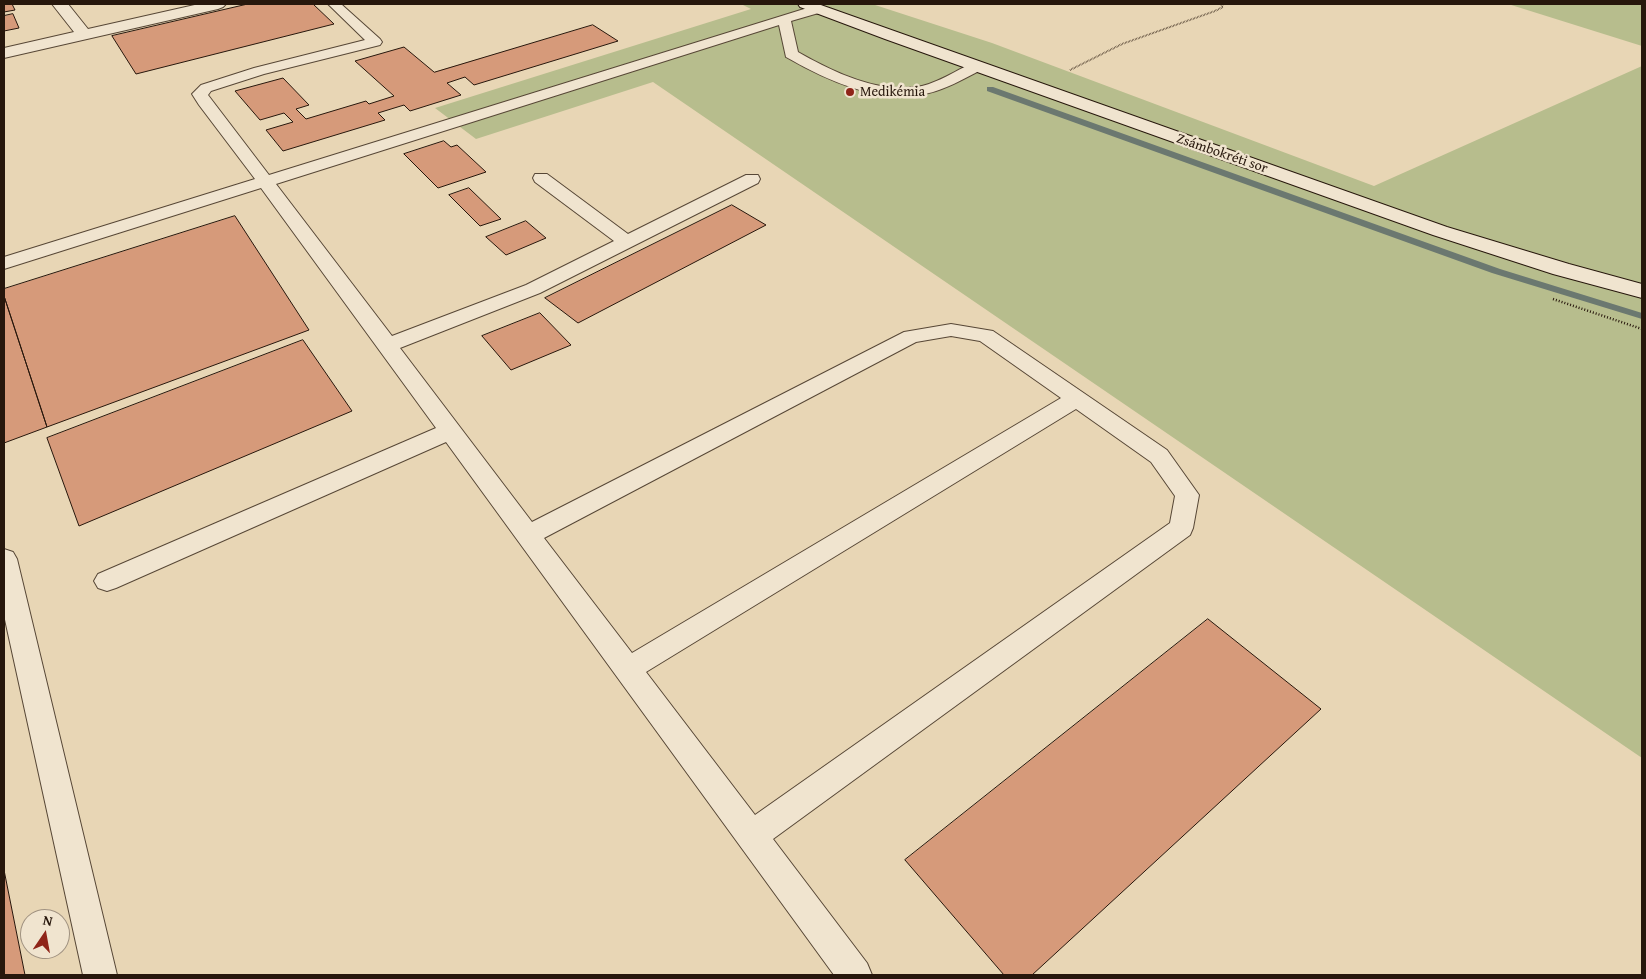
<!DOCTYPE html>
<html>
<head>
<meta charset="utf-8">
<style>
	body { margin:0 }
	#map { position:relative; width:1646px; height:979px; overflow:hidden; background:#e8d6b5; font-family:"Gentium Book Plus",serif }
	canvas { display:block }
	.frame { position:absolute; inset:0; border:5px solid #27170c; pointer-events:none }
	.north { position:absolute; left:20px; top:909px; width:50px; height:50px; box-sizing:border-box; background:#f0e4cf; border:1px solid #a09281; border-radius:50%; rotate:12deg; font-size:14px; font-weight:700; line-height:20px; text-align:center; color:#27170c }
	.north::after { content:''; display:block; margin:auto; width:18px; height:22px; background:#8f2418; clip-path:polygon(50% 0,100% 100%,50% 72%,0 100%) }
</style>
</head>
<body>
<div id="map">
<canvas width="1646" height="979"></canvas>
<div class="frame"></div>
<div class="north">N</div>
</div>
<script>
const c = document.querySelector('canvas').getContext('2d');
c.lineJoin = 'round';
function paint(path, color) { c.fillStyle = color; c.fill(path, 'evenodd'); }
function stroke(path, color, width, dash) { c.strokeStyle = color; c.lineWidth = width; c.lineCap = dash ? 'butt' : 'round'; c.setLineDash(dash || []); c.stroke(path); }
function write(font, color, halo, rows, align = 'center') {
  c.font = font + ' "Gentium Book Plus",serif'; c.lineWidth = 5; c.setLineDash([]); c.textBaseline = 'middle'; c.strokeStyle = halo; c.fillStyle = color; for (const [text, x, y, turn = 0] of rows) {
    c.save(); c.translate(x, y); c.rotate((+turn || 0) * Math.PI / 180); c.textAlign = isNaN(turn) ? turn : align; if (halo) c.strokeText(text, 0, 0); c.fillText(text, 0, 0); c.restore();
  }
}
const green = new Path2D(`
	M741,4h131l120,39 382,143 268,-120v692l-989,-676 -177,57 -41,-31 316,-99z
	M1508,4h134v42z`);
const stream = new Path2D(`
	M987,87h6l507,182 142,44v6l-150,-46 -505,-182z`);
const building = new Path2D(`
	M4,4h8l3,6 -11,2z
	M248,4h65l21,20 -198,50 -24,-38z
	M13,14l6,14 -15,3v-15z
	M593,25l25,16 -144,44 -9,-8 -18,6 14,12 -51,16 -6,-6 -26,8 7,7 -102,31 -17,-21 27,-8 -9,-9 -24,7 -25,-29 48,-13 26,27 -13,4 10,10 60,-18 3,3 25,-8 -39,-35 49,-14 30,25z
	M444,141l7,6 6,-2 29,27 -48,16 -34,-34z
	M469,188l32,31 -21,7 -31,-31z
	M732,205l34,20 -188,98 -33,-25z
	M235,216l74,114 -262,97 -43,-131v-7z
	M526,221l20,17 -40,17 -20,-18z
	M4,296l43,131 -43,16z
	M540,313l31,32 -60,25 -29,-34z
	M303,340l49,71 -273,115 -32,-88z
	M1208,619l113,90 -289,266h-28l-99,-115z
	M4,870l21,105h-21z`);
const pathFar1 = new Path2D(`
	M1070,70l52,-26 93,-33 8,-4 -2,-3`);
const path = new Path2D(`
	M1553,299l89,30`);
const lane = new Path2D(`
	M328,4h13l39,35 2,3 -2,3 -116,29 -53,17 -3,4 61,80 548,-170 5,1 2,3 -2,3 -31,9 7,31c35,20 82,43 124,34 17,-4 33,-15 49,-22h10l2,3 -2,3c-18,9 -36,20 -56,24 -47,10 -99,-14 -139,-37l-7,-32 -503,159 116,152 134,-51 88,-44 -79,-59 -2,-4 2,-4h12l81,60 118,-59h12l2,4 -2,4 -218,110 -140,55 132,174 372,-190 47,-8 42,7 174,119 32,45 -6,33 -3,7 -417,304 94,124 5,12h-38l-388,-533 -330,146 -9,3 -9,-3 -4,-7 4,-7 338,-146 -175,-240 -257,81v-12l251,-78 -56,-74 -7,-11 9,-9 53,-17 111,-28zM951,336l29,5 81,57 -429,255 -88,-115 372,-196zM1076,409l75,53 24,34 -5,27 -415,292 -109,-143z
	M4,549l9,3 4,7 100,416h-34l-79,-360z`);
const street = new Path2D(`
	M52,4h16l20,25 111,-25h27l-3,3 -5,2 -214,49v-10l70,-16z`);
const secondary = new Path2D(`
	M798,4h20l629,223 122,37 73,20v14l-89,-24 -120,-39 -548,-196 -85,-32z`);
const markers = [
	[850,92,5,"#8f2418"]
];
const farPoinames = [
	["Medikémia",860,92]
];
const farStreetnames = [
	["Zsámbokréti sor",1222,154,19]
];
paint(green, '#b7bd8d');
paint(stream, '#6b7870');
paint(building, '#d69a7a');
stroke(building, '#27170c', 1);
stroke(lane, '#574736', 2);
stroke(street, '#574736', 2);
stroke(secondary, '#27170c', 2);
stroke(pathFar1, '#27170c', 2, [0.5, 1]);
stroke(path, '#27170c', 2.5, [1, 2]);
paint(lane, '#f0e4cf');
paint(street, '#f0e4cf');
paint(secondary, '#f0e4cf');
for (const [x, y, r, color] of markers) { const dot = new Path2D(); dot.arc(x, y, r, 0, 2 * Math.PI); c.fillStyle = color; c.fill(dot); stroke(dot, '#f0e4cf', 2); }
write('14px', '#27170c', '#f0e4cf', farPoinames, 'left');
write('14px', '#27170c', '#f0e4cf', farStreetnames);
</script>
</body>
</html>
